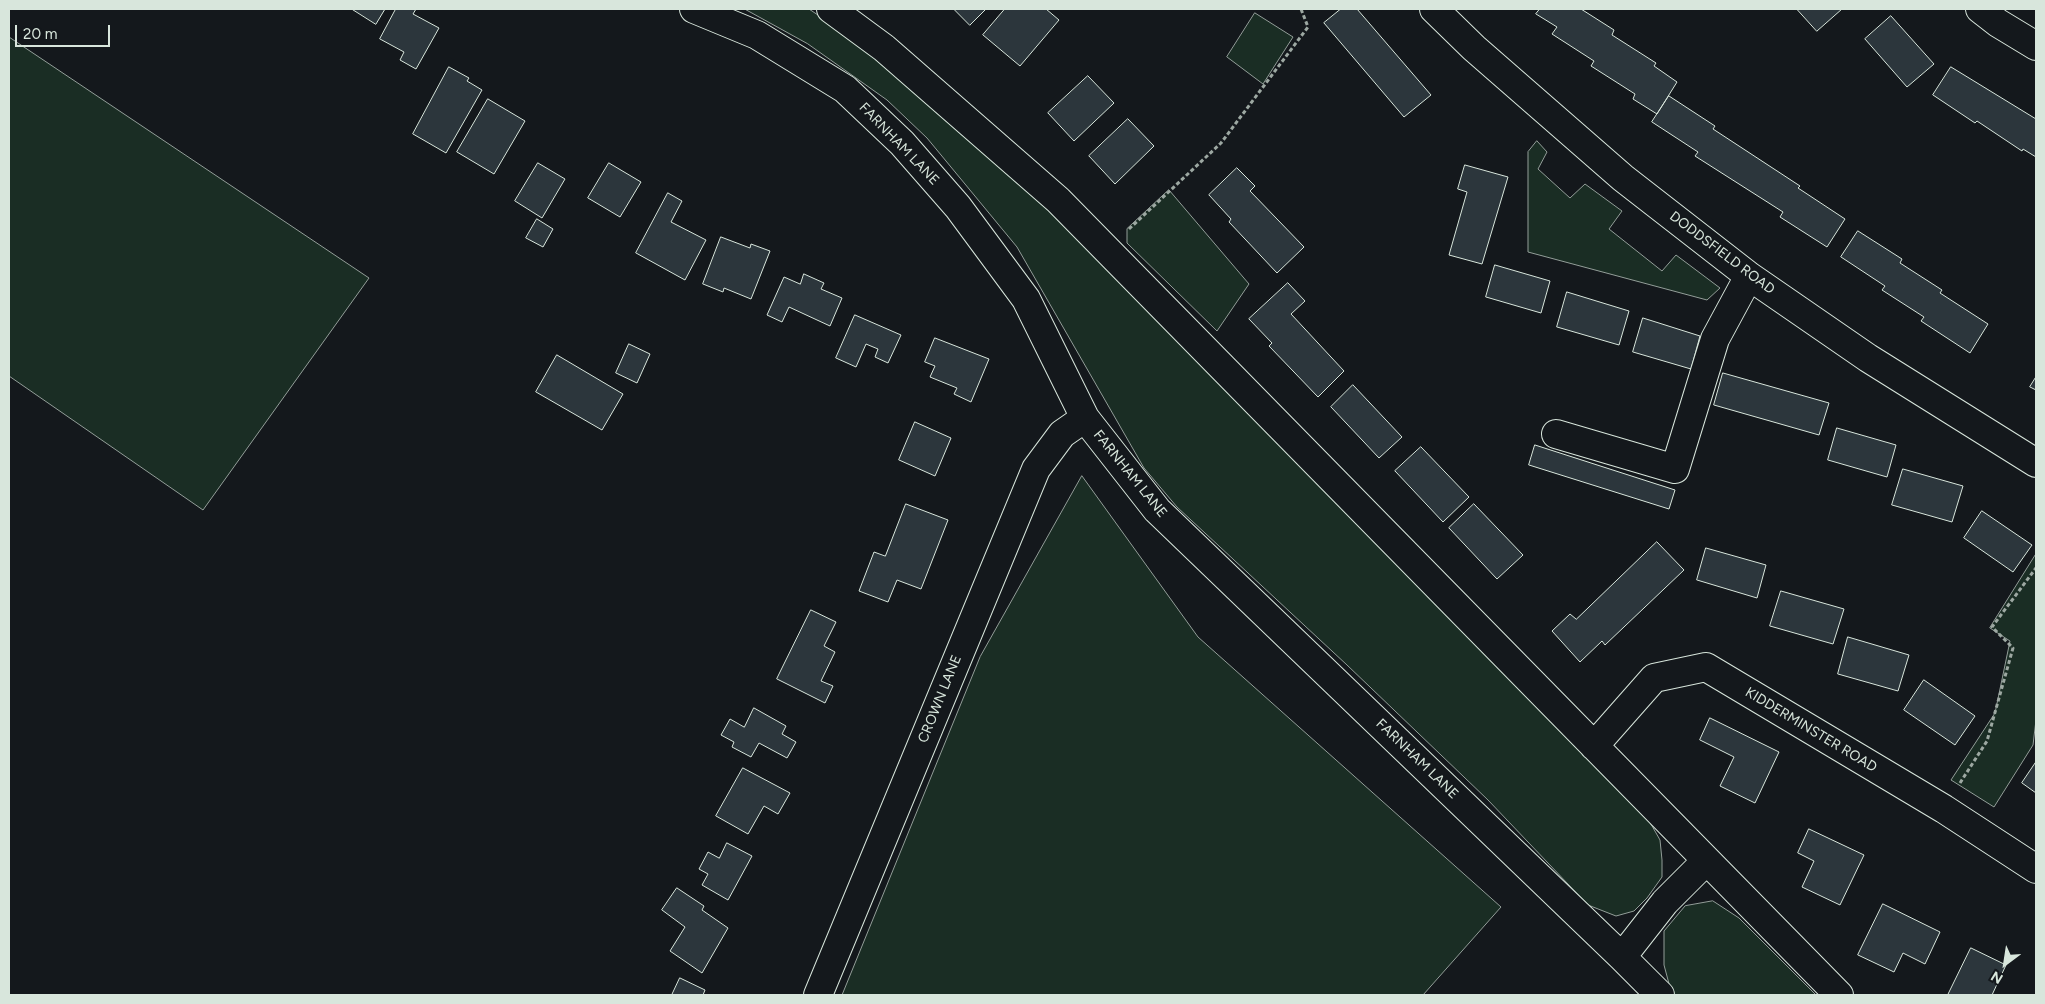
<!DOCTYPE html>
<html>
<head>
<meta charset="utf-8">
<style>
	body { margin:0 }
	#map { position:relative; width:2045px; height:1004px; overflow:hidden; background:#14181c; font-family:Figtree,sans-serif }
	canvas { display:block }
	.frame { position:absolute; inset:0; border:10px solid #d8e6dc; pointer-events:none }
	.north { position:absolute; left:1980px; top:939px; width:50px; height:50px; -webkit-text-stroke:4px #14181c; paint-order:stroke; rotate:211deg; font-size:14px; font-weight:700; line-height:20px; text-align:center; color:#d8e6dc }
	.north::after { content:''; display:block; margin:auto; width:18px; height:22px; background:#d8e6dc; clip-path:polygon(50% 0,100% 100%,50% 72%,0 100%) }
	.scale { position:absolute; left:15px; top:25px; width:95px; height:22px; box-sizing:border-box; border:2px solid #d8e6dc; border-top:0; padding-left:6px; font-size:15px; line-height:18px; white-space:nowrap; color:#d8e6dc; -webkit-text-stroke:4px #14181c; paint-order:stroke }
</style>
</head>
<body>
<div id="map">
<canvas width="2045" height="1004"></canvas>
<div class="frame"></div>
<div class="north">N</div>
<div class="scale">20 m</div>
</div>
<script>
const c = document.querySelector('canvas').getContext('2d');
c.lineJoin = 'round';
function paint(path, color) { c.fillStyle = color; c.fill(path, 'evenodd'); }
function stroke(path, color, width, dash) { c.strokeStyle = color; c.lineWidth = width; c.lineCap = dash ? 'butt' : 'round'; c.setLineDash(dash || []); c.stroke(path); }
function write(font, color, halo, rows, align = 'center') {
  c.font = font + ' Figtree,sans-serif'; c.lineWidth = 4; c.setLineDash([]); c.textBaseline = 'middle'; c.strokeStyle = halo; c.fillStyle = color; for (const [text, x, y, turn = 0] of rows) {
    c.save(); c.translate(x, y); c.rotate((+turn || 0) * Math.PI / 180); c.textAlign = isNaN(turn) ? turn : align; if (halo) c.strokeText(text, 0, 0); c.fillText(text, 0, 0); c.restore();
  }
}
const green = new Path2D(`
	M745,9h64l43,29 173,141 118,125 222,228 237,233 45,52 13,23 2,20v17l-15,21 -13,13 -18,5 -28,-11 -100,-105 -141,-135 -170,-158 -33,-39 -127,-221 -90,-109 -40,-38 -79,-56z
	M1255,13l38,24 -30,47 -36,-27z
	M9,37l360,241 -166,232 -194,-134z
	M1537,141l10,11 -9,17 32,29 15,-14 37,27 -13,18 53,42 14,-16 44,33 -13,12 -179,-48v-100z
	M1169,190l80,94 -32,47 -90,-88v-14z
	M1082,476l116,161 303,270 -78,88h-581l138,-338z
	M2036,554v166l-3,25 -39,62 -43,-27 44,-67 15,-72 -20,-13z
	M1713,901l26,17 77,77h-144l-8,-30v-34l21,-25z`);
const building = new Path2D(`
	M352,9h33l-9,15z
	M396,9h20l-3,5 26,14 -23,41 -16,-9 4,-8 -24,-13z
	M954,9h32l-16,16z
	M1005,9h41l13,11 -39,46 -37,-31z
	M1341,9h16l74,86 -27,22 -80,-94z
	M1540,9h41l33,21 -2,5 44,28 -2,3 23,16 -20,32 -24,-15 2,-5 -44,-28 3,-5 -42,-27 5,-7 -21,-13z
	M1797,9h45l-25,22z
	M1891,16l43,48 -27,23 -42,-48z
	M449,67l20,11 -2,3 15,9 -36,63 -33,-19z
	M1951,67l85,52v38l-13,-8 -1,2 -45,-30 -2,2 -42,-28z
	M1088,76l26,27 -40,38 -26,-28z
	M1669,96l46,30 -2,3 87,57 -2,2 47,31 -18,28 -47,-30 3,-5 -88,-56 3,-4 -46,-30z
	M488,99l37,22 -31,53 -37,-22z
	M1128,119l26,27 -39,38 -26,-28z
	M538,163l27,16 -23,39 -27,-17z
	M609,163l32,19 -21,35 -32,-19z
	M1465,165l43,12 -26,87 -33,-9 18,-63 -9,-3z
	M1237,168l18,18 -5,5 54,56 -27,26 -48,-51 2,-3 -22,-24z
	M668,193l14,8 -11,21 35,18 -21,40 -49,-27z
	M537,219l16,10 -10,18 -17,-9z
	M1858,231l44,28 -2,4 42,27 -2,3 48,31 -18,29 -49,-32 3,-4 -42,-27 3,-4 -44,-29z
	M721,237l29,11 1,-4 19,7 -19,48 -27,-11 -1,4 -20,-8z
	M1495,265l55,16 -9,32 -55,-16z
	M804,274l20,9 -3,6 21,9 -12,28 -41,-19 -7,15 -15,-7 17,-38 16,7z
	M1288,283l17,18 -14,13 53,57 -26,26 -49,-51 3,-3 -23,-24z
	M1567,292l62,19 -10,34 -62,-18z
	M855,315l46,20 -13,28 -13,-6 3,-8 -12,-5 -10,23 -20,-9z
	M1643,318l57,18 -9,33 -58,-17z
	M935,338l54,21 -18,43 -17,-8 3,-6 -27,-11 5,-11 -10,-4z
	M629,344l21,10 -13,29 -21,-10z
	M557,355l66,39 -21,36 -66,-38z
	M1723,373l106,30 -10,32 -105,-30z
	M2036,377v13l-6,-3z
	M1353,385l49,52 -23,21 -48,-51z
	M915,422l36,16 -16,38 -36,-16z
	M1837,428l59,17 -9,32 -59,-17z
	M1535,445l140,45 -6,19 -140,-44z
	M1421,447l48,50 -26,25 -48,-51z
	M1903,469l60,17 -11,36 -60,-17z
	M906,504l42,16 -27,69 -24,-9 -9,22 -29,-11 15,-39 11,4z
	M1474,504l49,51 -26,24 -48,-51z
	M1982,511l50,34 -19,27 -49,-34z
	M1657,542l27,28 -79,75 -3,-4 -22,21 -28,-31 18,-17 6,5z
	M1706,548l60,17 -9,33 -60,-18z
	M1781,591l63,18 -11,35 -63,-18z
	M811,610l25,12 -12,24 11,6 -14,29 12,5 -8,17 -48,-24z
	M1848,637l61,18 -11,36 -60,-17z
	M1924,680l51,36 -20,29 -51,-35z
	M754,708l32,18 -4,8 14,8 -9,16 -28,-15 -8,14 -19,-10 2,-5 -13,-7 9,-16 14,8z
	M1710,718l69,34 -24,51 -35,-17 14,-29 -34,-17z
	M2036,762v31l-14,-10z
	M743,768l47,25 -12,21 -14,-8 -16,28 -32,-18z
	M1809,829l55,26 -24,50 -38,-18 12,-26 -16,-8z
	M727,843l25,13 -24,44 -26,-15 6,-11 -9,-5 9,-17 11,6z
	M677,888l27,18 -2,4 26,18 -26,45 -32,-22 15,-24 -23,-17z
	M1883,904l57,28 -15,32 -22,-11 -9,19 -36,-17z
	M1971,948l35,17 -14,30h-44z
	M680,978l25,12 -2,5h-31z`);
const path = new Path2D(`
	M1129,229l92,-86 87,-116 -7,-18
	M1960,783l27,-42 26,-93 -21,-21 44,-59`);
const minor = new Path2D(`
	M694,9l63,26 88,54 57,54 56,64 68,92 59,119 72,92 465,447 38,38
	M831,9l53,39 174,152 781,795
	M1434,9l40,39 149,130 126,98 119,82 168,105
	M1980,9l18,14 38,23
	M1556,434l119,35 40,-130 34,-63
	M1594,746l60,-68 52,-11 238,142 92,60
	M1622,957l43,-55 41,-41
	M818,995l218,-526 26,-35 23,-16`);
const streetNames = [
	["FARNHAM LANE",899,144,46],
	["DODDSFIELD ROAD",1722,253,37],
	["FARNHAM LANE",1130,474,51],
	["CROWN LANE",940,699,-68],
	["KIDDERMINSTER ROAD",1811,730,31],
	["FARNHAM LANE",1417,759,44]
];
paint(green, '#1a2d24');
stroke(green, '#939e99', 1);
paint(building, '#2c363c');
stroke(building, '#d8e6dc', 1);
stroke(minor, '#d8e6dc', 30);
stroke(path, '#9da8a2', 3, [4, 2.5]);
stroke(minor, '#14181c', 28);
write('14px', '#d8e6dc', '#14181c', streetNames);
</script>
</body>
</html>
